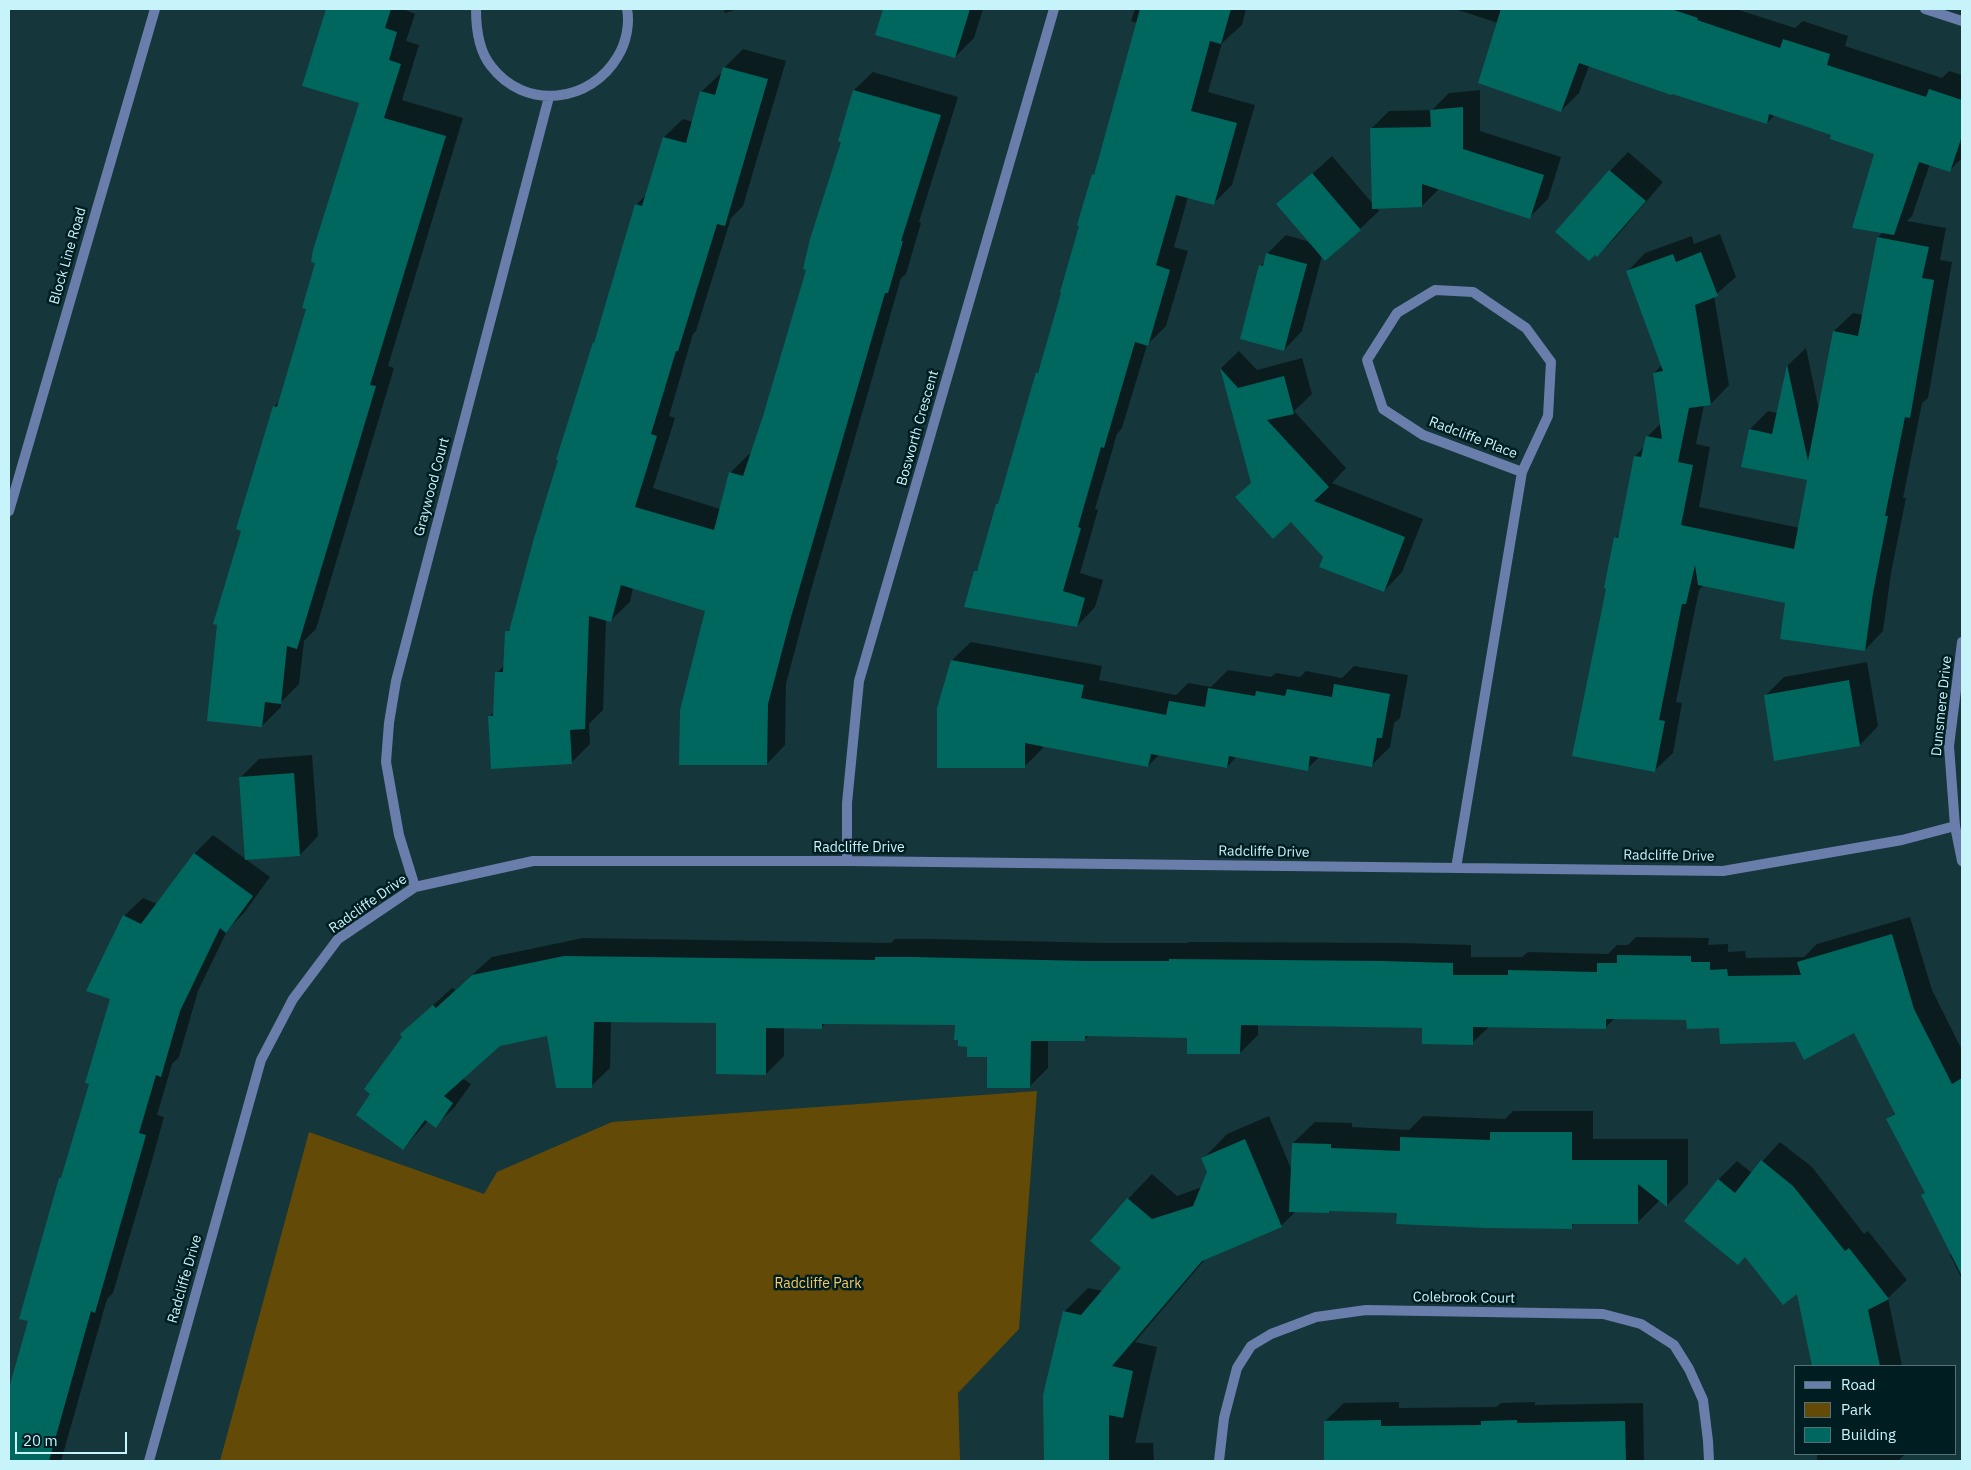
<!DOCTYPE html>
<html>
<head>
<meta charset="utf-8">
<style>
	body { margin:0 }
	#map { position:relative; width:1971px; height:1470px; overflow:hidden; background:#15363a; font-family:"IBM Plex Sans",sans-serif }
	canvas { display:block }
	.frame { position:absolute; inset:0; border:10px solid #c6f4fa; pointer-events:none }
	.legend { position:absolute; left:1794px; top:1365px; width:162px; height:90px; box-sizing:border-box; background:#001d21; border:1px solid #4f7378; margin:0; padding:6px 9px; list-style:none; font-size:15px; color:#c6f4fa }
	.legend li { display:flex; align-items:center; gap:10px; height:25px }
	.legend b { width:25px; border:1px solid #4f7378 }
	.scale { position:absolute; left:15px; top:1432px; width:112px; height:22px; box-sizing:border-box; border:2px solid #c6f4fa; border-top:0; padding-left:6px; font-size:15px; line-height:18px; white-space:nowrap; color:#c6f4fa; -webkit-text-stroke:4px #001d21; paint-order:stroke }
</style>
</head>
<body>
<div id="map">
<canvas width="1971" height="1470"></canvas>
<div class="frame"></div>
<ul class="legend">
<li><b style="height:6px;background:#6a7eab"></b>Road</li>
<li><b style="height:14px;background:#634b07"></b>Park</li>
<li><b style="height:14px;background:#00675f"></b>Building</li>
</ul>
<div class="scale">20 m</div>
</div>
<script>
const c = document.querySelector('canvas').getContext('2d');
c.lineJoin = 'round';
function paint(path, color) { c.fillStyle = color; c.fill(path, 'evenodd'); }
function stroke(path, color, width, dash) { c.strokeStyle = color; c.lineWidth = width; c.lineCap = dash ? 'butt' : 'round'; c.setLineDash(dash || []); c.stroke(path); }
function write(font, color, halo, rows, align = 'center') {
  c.font = font + ' "IBM Plex Sans",sans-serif'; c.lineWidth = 5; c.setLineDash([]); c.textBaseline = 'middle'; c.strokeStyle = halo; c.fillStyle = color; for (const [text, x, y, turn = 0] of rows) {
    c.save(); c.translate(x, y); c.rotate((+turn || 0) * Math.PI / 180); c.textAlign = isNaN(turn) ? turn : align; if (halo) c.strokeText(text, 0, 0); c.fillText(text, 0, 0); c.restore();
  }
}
const green = new Path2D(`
	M1037,1091l-18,238 -61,64 2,68h-740l89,-329 175,62 13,-22 115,-50z`);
const shadow = new Path2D(`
	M343,9h60l12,5 -9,27 13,4 -17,55 61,18 -75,248 6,2 -78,261 -12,12 -5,43 -18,18v5l-19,19 -20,-196 32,-123 6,-7 28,-92 52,-206 -20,-81z
	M724,9h14l-13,4z
	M884,9h99l-9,29 -19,19 -78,-23z
	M1135,9h111l-4,16 -20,18 -14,49 47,13 -23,80 -19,19 -25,-7 -14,50 14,4 -22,75 -19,19 -25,83 -5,6 -22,75 3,1 -18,63 23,7 -8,27 -18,19 -101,-55 4,-4 57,-194 3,-4 23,-77 30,-117 3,-3 41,-149 -6,-2z
	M1455,9h281l59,19 8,-7 45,15 -3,10 97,32 7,-7 13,4v83l-13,13 -19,-7 -18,52 -5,5 39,7 -6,32 12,2 -24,136 -6,5 -19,95h3l-15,75 -8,58 -18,19 -78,-48 -83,-17 -5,5 -23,112 6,1 -9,50 -19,18 -47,-183 8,-50 5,-5 15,-77 10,-10 2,-9 14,-14 -7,-50 8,-8 -35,-93 18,-19 47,-17 2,8 26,-10 16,43 -22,19 15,89 -18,19 -7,1 -8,39 14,3 -11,60 101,21 9,-49 -59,-50 18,-18 10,2 10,-48 18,-17 13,62 15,-79 19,-18 10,2 15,-78 5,-5 -7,-79 -43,-19 -58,-19 -8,8 -178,-57 -10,27 -18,18 -63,-88z
	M743,49l43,12 -43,145 -12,12 -35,113 -3,3 -24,82 6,2 -22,70 67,21 10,-36 19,-19 3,1 55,-186 35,-128 -2,-1 14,-50 19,-18 85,25 -39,125 2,1 -15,51 -5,4 -92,319 -23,87 -1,61 -18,19 -60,-154 -74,-22 -3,14 -19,18 -5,-1 -3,91 -14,14 1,20 -19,19 -82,-46 6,-6 2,-38 8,-9 2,-32 5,-6 82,-283 2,-3 40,-135 12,-12 16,-56 19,-18 10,3 8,-30 19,-18h2l2,-6z
	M1480,90v41l81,26 -13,42 -18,18 -90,-29 -18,18 -46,1 3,4 -19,18 -38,27 -20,75 -18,19 -24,-84 6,-5 1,-7 19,-19 24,7 -32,-37 54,-49 41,48 -2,-75 18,-18 43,-1 17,-17z
	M1628,152l35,30 -47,55 -19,19 -40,-24 53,-61z
	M1239,351l18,19 45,-12 10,36 -18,17 52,57 -14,15 91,36 -21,53 -18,19 -60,-34 -33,-37 -39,-38 -31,-114z
	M971,642l131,24 -3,14 77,15 12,-12 23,4 17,-17 43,7 5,-4 24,4 6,-6 36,7 12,-12 54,9 -8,43 -6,5 -4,24 -19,19 -51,-10 -13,13 -70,-13 -10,11 -68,-12 -11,11 -105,-21v3l-19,19 -72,-107z
	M1867,662l11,64 -18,19 -95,-49 19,-19z
	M312,755l6,81 -18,19 -60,-77 19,-19z
	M213,835l57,42 -26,36 -16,16 -30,62 -19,66 -7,7 -15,51 7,2 -13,47 -38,129 -6,6 -46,162h-52v-71l21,-70 31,-142 3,-3 27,-92 20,-85 13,-82 19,-18 14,6 38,-51z
	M1910,917l22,73 30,60v229l-12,-24 2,-2 -30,-57 4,-4 -38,-73 8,-8 -41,-80 -59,10 -108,-22 -73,-1 -10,10 -115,-2 -18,17 -49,-16 -165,-3v11l-18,18 -52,-17 -98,-1 -6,5h-36v28l-19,19 -41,-31 -19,-11 -13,-22h-130l-5,5 -37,-1v29l-18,18 -48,-52 -107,-1 -1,47 -19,18 -43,-51 -49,10 -37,33 9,6 -17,24 -19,18 -7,-5 -25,28 -31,-55 32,-57 -2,-3 50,-46 3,2 37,-33 91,-19 308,5 4,-4h37l173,4h82l2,-1 212,1 70,2v12h51l6,-5 80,2 9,-9h11l8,-8 73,1 -1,7 20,-1v8l17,-1 1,7 58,-1 13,-13z
	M1513,1111h80v28h95v45l-21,21 -8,-6v2l-22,22h-62l-4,4 -173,-15 -67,-2 -3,2 -32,-1 -15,15 -74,31 -72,85 22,5 -22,96h18l1,18h-109v-66l19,-83 24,-24 15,3 20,-23 -31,-27 36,-42 24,-25 25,22 25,-9 6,-15 -5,-13 24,-25 42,-18 23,55 1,-28 22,-21 37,1v4l57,3 14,-14 82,3z
	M1780,1142l32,25 52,67 4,-3 39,49 -19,18 14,68h-89l-15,-74 -80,-112 19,-19 15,12z
	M1399,1402v6l97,-1 5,-4 34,-1v3l108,-2 1,58h-318l-1,-40 19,-18z
	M1817,1454h88l-7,7h-81z`);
const building = new Path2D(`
	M326,9h65l-6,19 12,4 -8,28 12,4 -17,54 62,18 -76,249 6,1 -79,263 -10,-3 -6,58 -16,-2 -3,25 -55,-6 10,-96 -4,-1 28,-93 -5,-2 37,-123 4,1 29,-98 -4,-1 13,-45 -4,-1 2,-12 46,-147 -57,-17z
	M883,9h87l-15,49 -80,-23z
	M1140,9h91l-10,35 -11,-3 -19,70 46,12 -23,82 -38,-10 -20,70 14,5 -22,76 -13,-4 -31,106 -3,-1 -23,80 3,1 -18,63 22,7 -8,29 -113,-20 10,-36h3l19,-67h2l38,-132 2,1 23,-80 -1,-1 19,-66 -2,-1 15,-51 2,1z
	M1501,9h170l27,9 -1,2 83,28 3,-9 47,15 -3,11 99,32 3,-8 33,11v36l-12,36 -31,-10 -25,73 -42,-7 22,-74 -44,-15 1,-4 -62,-21 -2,10 -95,-30 -1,1 -92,-32 -18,49 -83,-29z
	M723,67l45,12 -43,147 -8,-2 -39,127h-2l-25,83 6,2 -22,71 79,23 15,-58 14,4 20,-60 43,-146 -3,-1 7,-30 31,-97 -3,-1 15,-51 88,25 -40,126h2l-15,52h-3l-94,324 -23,87 -1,61h-88l1,-55 25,-99 -84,-26 -10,37 -22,-6 -4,113 -15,1 2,34 -81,5 -3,-53h5l2,-44h8l2,-41h4l25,-93 24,-78h-2l37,-118 1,1 41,-139 7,2 21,-69 23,6 14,-52 15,4z
	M1463,107v42l81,26 -14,44 -108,-35v23l-50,2 -2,-81 61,-1 -1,-17z
	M1609,170l37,31 -49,56 -2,-2 -6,6 -34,-29z
	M1312,173l49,57 -36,31 -49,-57z
	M1877,237l52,10 -7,31 12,2 -24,138 -5,-1 -20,99h3l-15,77 -8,58 -85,-12 5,-36 -87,-18 -3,-20 -9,39h-4l-23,116 6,1 -10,51 -83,-16 34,-167 -2,-1 10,-51 4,1 16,-82 7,1 5,-21 16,3 -9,-66 10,-2 -37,-100 47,-17 3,8 25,-10 17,44 -23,9 16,100 -22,3 -11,54 15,3 -12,60 113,24 13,-69 -66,-13 8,-38 23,5 15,-69 21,96 25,-130 25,5z
	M1266,253l41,11 -23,87 -44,-12 19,-74 4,1z
	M1220,368l18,20 46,-12 10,38 -27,6 62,67 -15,14 91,36 -21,55 -65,-25 4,-10 -32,-35 -18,17 -38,-42 16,-14z
	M951,660l133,25 -3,13 85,17 3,-14 36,6 3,-19 47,8 1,-5 29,5 2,-7 45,8 2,-13 56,10 -8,44h-5l-5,29 -62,-11 -2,15 -79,-15 -2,12 -76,-14 -3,13 -123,-24v25h-88v-60z
	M1849,680l11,66 -86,15 -10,-66z
	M294,773l6,83 -55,4 -6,-83z
	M194,853l59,43 -27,37 -6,-5 -40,83 -19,66 -5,-2 -17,58 7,2 -51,178 -4,-2 -42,150h-40v-73l19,-67 -9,-2 40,-141h2l28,-94 -4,-1 25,-84 -24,-8 37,-76 18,9z
	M1892,934l22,75 38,75 10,-6v198l-41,-81 4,-2 -39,-74 9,-5 -41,-81 -50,27 -9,-18 -75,2 -1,-16 -32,1 -1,-9 -80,-1v10l-133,-2v18l-51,-1v-16l-181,-3 -1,29h-53v-16l-102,-2v5h-54l-1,47h-43v-31h-20v-10l-9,-1v-6h-4l1,-15 -133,-1v5l-56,-1v47l-50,-1v-51l-122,-1 -2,66h-36l-9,-52 -47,10 -56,50 9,7 -17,25 -11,-8 -22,30 -47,-35 14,-21 -6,-5 38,-52 -2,-3 33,-29 3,3 36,-33 92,-19 311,4v-3h38l173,4h83v-2l213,2 71,2v12h55v-5l89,2v-9h20v-8l74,1v6h19v8l17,-1 1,7 73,-1 -4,-13z
	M1490,1132h82v28h95v47l-29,-23v40h-66v5l-86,-1 -90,-4 1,-11 -68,-2v2l-40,-1 3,-69 39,1v4l69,3v-14l90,3z
	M1245,1139l37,88 -80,34 -90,105 21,5 -10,47 -14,-3v46h-65l-1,-66 20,-84 18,4 40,-47 -31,-27 37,-43 25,21 41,-13 14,-34 -6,-14z
	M1761,1160l32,26 52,65 4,-3 40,51 -21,11 12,56h-68l-15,-72 -14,11 -38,-48 -7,8 -54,-44 34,-42 17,14z
	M1381,1420v6l100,-1v-4l36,-1v3l108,-2 1,40h-302v-40z`);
const minor = new Path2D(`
	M476,9c0,19 2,41 15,57 34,45 100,37 127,-10 8,-13 12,-32 9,-47
	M1925,9l37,12
	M1962,642l-13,104 6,80 7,35
	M847,861v-58l12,-122 195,-672
	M1456,868l66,-396 26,-56 3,-54 -25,-34 -53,-36 -38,-2 -38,23 -30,47 16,49 40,26 99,37
	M415,887l-16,-52 -13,-73 3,-39 7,-42 153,-584
	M149,1461l112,-401 32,-61 45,-60 77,-52 118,-26h314l876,10 179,-31 53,-14
	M1219,1461l5,-43 13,-50 14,-22 20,-12 45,-17 50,-7 237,4 38,10 33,21 15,24 14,31 5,41 1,20`);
const tertiary = new Path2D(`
	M9,511l146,-502`);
const streetNames = [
	["Block Line Road",68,256,-74],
	["Bosworth Crescent",918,428,-74],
	["Radcliffe Place",1473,438,21],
	["Graywood Court",432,487,-75],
	["Dunsmere Drive",1942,706,-84],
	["Radcliffe Drive",859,848],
	["Radcliffe Drive",1264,852,1],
	["Radcliffe Drive",1669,856,1],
	["Radcliffe Drive",368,904,-35],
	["Radcliffe Drive",185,1279,-74],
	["Colebrook Court",1464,1298,1]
];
const parkNames = [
	["Radcliffe Park",818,1284]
];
paint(green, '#634b07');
paint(shadow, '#0007');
paint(building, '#00675f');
stroke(minor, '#6a7eab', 10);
stroke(tertiary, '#6a7eab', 10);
write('14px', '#c6f4fa', '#001d21', streetNames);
write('14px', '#f6c961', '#001d21', parkNames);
</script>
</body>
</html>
